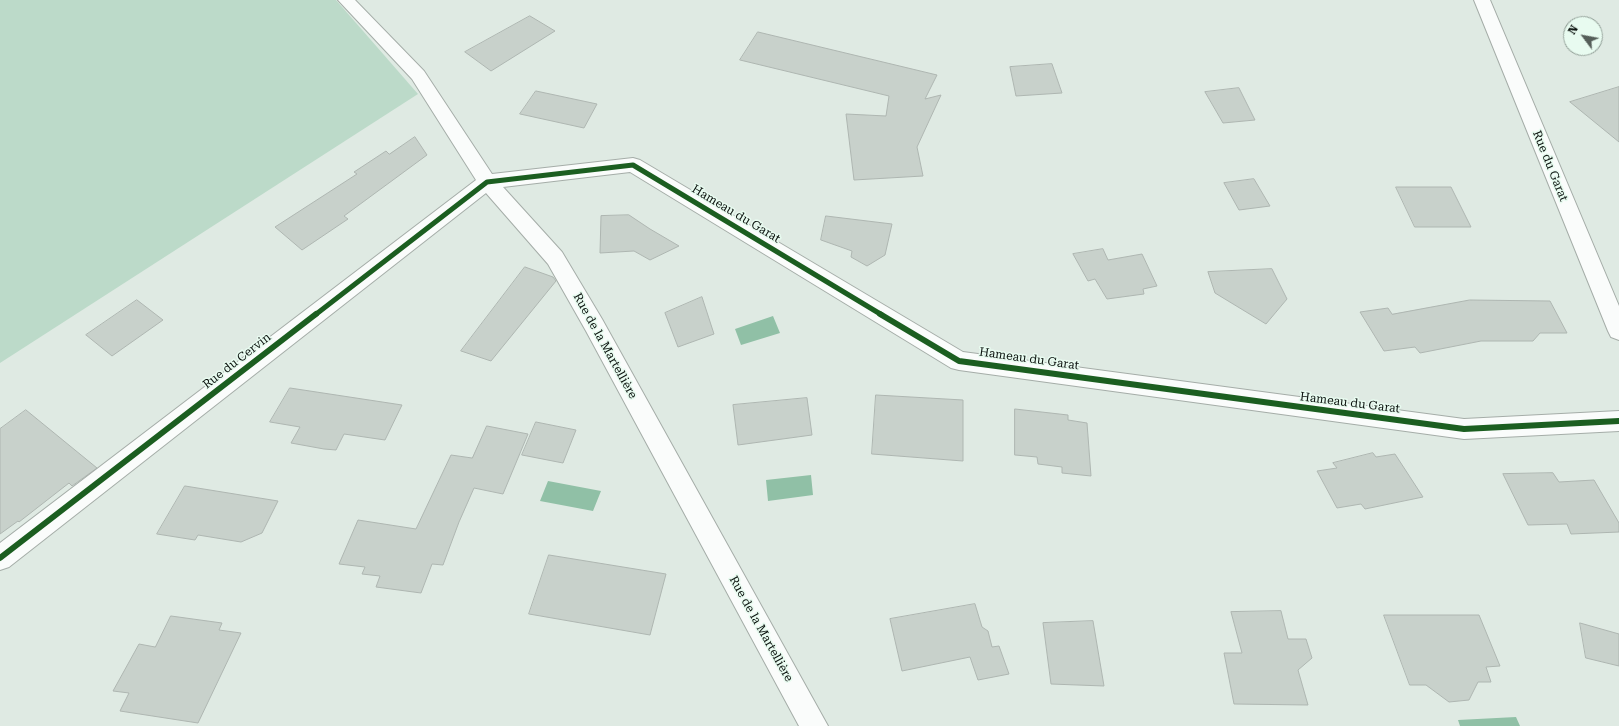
<!DOCTYPE html>
<html>
<head>
<meta charset="utf-8">
<style>
	body { margin:0 }
	#map { position:relative; width:1619px; height:726px; overflow:hidden; background:#dfeae3; font-family:"Roboto Serif",serif }
	canvas { display:block }
	.north { position:absolute; left:1563px; top:16px; width:40px; height:40px; box-sizing:border-box; background:#e8fbf0; border:1px solid #909e96; border-radius:50%; rotate:302deg; font-size:11px; font-weight:700; line-height:16px; text-align:center; color:#0b120e }
	.north::after { content:''; display:block; margin:auto; width:14px; height:18px; background:#555e59; clip-path:polygon(50% 0,100% 100%,50% 72%,0 100%) }
</style>
</head>
<body>
<div id="map">
<canvas width="1619" height="726"></canvas>
<div class="north">N</div>
</div>
<script>
const c = document.querySelector('canvas').getContext('2d');
c.lineJoin = 'round';
function paint(path, color) { c.fillStyle = color; c.fill(path, 'evenodd'); }
function stroke(path, color, width, dash) { c.strokeStyle = color; c.lineWidth = width; c.lineCap = dash ? 'butt' : 'round'; c.setLineDash(dash || []); c.stroke(path); }
function write(font, color, halo, rows, align = 'center') {
  c.font = font + ' "Roboto Serif",serif'; c.lineWidth = 3; c.setLineDash([]); c.textBaseline = 'middle'; c.strokeStyle = halo; c.fillStyle = color; for (const [text, x, y, turn = 0] of rows) {
    c.save(); c.translate(x, y); c.rotate((+turn || 0) * Math.PI / 180); c.textAlign = isNaN(turn) ? turn : align; if (halo) c.strokeText(text, 0, 0); c.fillText(text, 0, 0); c.restore();
  }
}
const green = new Path2D(`
	M0,0h336l82,94 -418,269z`);
const water = new Path2D(`
	M773,316l7,17 -39,12 -6,-16z
	M811,475l2,20 -45,6 -2,-21z
	M548,481l53,10 -8,20 -53,-10z
	M1516,717l4,9h-60l-2,-6z`);
const building = new Path2D(`
	M530,16l25,15 -64,40 -26,-19z
	M758,32l179,43 -12,24 16,-4 -24,52 6,29 -69,4 -8,-66 40,2 3,-20 -149,-36z
	M1052,64l10,29 -46,3 -6,-29z
	M1619,87v55l-49,-40z
	M1239,88l16,32 -32,3 -18,-31z
	M536,91l61,13 -13,24 -64,-14z
	M415,137l12,18 -83,61 4,3 -46,31 -27,-23 82,-53 -3,-2 32,-21 3,3z
	M1254,179l16,27 -31,4 -15,-27z
	M1396,187h55l20,40h-56z
	M629,215l21,14 29,17 -29,14 -16,-9 -34,2 1,-37z
	M826,216l66,8 -7,31 -18,11 -16,-9 1,-6 -31,-11z
	M1103,249l5,11 34,-6 15,32 -14,3 1,5 -37,5 -12,-20 -7,2 -15,-27z
	M525,267l28,10 3,4 -65,80 -30,-10z
	M1272,269l15,30 -21,25 -51,-31 -7,-21z
	M702,297l12,37 -36,13 -13,-34z
	M137,300l26,20 -51,36 -26,-21z
	M1470,300l80,1 17,32h-27l-7,8h-52l-61,12 -5,-6 -31,4 -24,-39 28,-4 4,6z
	M290,388l112,17 -17,35 -41,-6 -8,16 -12,-1 -33,-6 9,-16 -30,-5z
	M876,395l87,5v61l-91,-7z
	M807,398l5,37 -74,10 -5,-40z
	M1015,409l53,6v5l19,3 4,53 -29,-3v-6l-24,-3 -1,-7 -22,-2z
	M26,410l71,58 -25,18 -3,-3 -50,39 -1,-1 -18,13v-105z
	M536,422l40,8 -13,33 -41,-8z
	M487,426l41,8 -25,60 -29,-6 -15,34 -16,43 -11,-1 -11,29 -45,-6 4,-11 -18,-2 3,-7 -26,-3 19,-44 58,9 35,-74 21,3z
	M1373,453l3,4 19,-3 28,43 -58,12 -4,-5 -24,4 -20,-37 20,-3 -4,-5z
	M1553,473l6,9 35,-2 25,43v9l-48,2 -4,-10 -39,1 -25,-51z
	M185,486l93,15 -16,32 -21,9 -43,-7 -3,5 -38,-6z
	M549,555l117,19 -16,61 -121,-21z
	M975,604l7,23 6,4 4,16 7,-1 10,28 -31,6 -8,-23 -68,14 -12,-52z
	M1281,611l7,28h18l6,19 -14,12 10,35 -74,-1 -10,-51h18l-11,-41z
	M1384,615h95l21,51 -14,1 5,15h-13l-9,18 -20,2 -23,-17h-16z
	M171,616l51,7 -3,7 22,3 -43,90 -78,-12 9,-18 -16,-2 26,-47 16,3z
	M1093,621l11,65 -53,-2 -8,-61z
	M1580,623l39,11v32l-33,-8z`);
const street = new Path2D(`
	M338,0h17l69,71 68,103 141,-16 7,2 323,192 501,67 155,-8v20l-155,8 -505,-69 -8,-2 -321,-196 -127,15 59,65 40,67 226,407h-29l-213,-395 -38,-67 -62,-71 -477,374 -9,3v-27l476,-363 -64,-101z
	M1474,0h16l129,306v34l-8,-3 -3,-6z`);
const cyclewayFar1 = new Path2D(`
	M315,315l172,-133 146,-17 249,150`);
const cycleway = new Path2D(`
	M880,314l79,47 505,68 155,-8
	M0,558l316,-244`);
const streetNames = [
	["Rue du Garat",1550,166,68],
	["Hameau du Garat",736,214,31],
	["Rue de la Martellière",605,346,61],
	["Hameau du Garat",1029,359,8],
	["Rue du Cervin",237,361,-38],
	["Hameau du Garat",1350,403,7],
	["Rue de la Martellière",761,629,61]
];
paint(green, '#bcdac9');
paint(water, '#90c0a6');
paint(building, '#c8d1cb');
stroke(building, '#aeb6b1', 1);
stroke(street, '#a5ada8', 2);
paint(street, '#fafcfb');
stroke(cyclewayFar1, '#1b5e20', 5);
stroke(cycleway, '#1b5e20', 6);
write('12px', '#0b120e', '#e8fbf0', streetNames);
</script>
</body>
</html>
